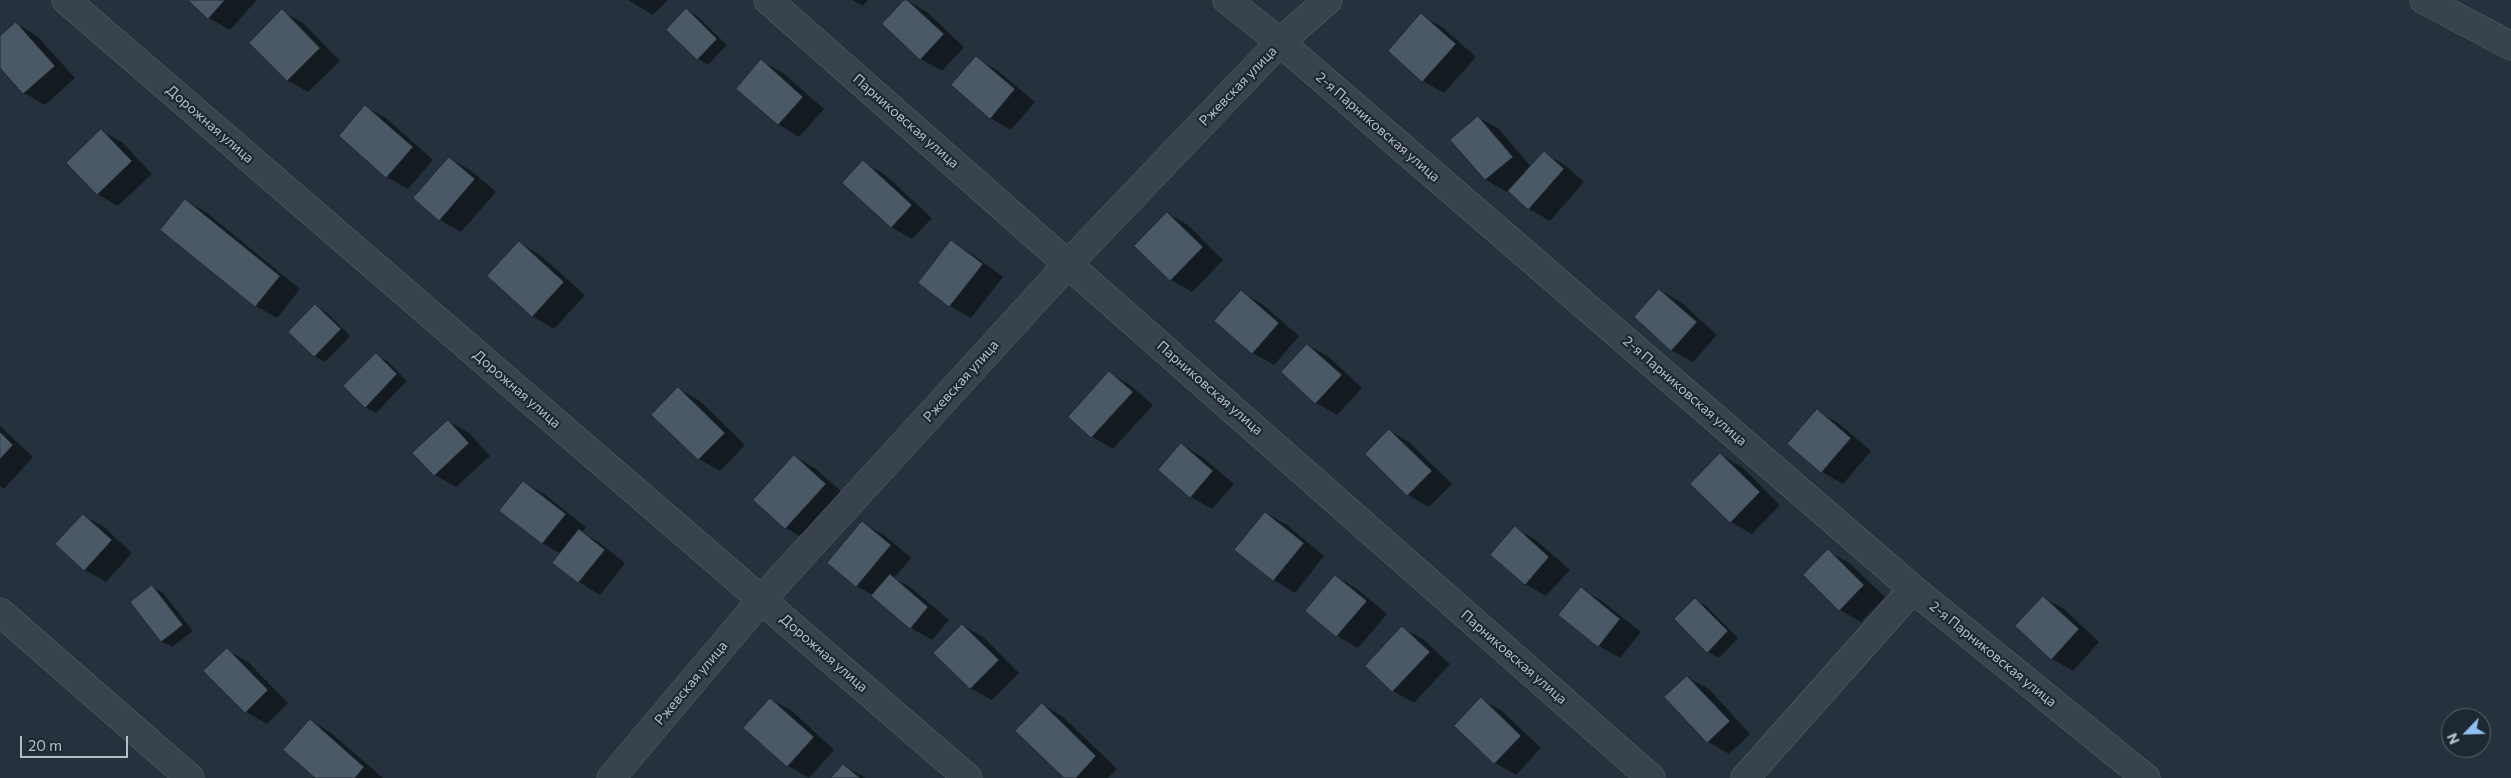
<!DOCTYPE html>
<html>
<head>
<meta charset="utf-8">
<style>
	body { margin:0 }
	#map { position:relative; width:2511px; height:778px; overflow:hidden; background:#25323d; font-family:Commissioner,sans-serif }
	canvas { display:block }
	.north { position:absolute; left:2441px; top:708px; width:50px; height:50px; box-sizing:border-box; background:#1e2832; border:1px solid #5a646e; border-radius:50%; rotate:246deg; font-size:14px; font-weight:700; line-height:20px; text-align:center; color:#b5bec8 }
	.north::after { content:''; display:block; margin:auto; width:18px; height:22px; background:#8fbff3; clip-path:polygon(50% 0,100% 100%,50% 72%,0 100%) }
	.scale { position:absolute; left:20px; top:736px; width:108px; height:22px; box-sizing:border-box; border:2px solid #b5bec8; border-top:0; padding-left:6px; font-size:15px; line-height:18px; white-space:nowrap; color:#b5bec8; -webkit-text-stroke:4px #1e2832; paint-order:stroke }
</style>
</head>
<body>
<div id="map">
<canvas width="2511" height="778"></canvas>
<div class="north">N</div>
<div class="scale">20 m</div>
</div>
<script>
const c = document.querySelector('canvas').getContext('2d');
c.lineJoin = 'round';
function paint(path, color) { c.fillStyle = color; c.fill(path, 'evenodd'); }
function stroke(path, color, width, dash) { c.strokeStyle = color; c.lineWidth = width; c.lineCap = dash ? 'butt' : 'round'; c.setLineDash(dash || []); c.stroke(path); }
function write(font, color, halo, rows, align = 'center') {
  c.font = font + ' Commissioner,sans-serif'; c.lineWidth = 4.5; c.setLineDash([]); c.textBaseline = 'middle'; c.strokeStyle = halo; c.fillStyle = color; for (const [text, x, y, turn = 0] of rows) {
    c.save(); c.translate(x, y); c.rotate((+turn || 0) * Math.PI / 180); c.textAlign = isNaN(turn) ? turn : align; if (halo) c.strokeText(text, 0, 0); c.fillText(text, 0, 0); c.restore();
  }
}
const shadow = new Path2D(`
	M189,0h66l1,1 -26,29 -21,-12z
	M628,0h40l-15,15z
	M852,0h16l-5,6z
	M906,0l21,12 37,35 -22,24 -21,-12 -38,-35z
	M686,10l11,6 30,29 -19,20 -10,-6z
	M282,11l21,12 37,38 -32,31 -21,-12z
	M1421,15l21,12 34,30 -32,36 -21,-12 -33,-30z
	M16,23l21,13 38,42 -30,27 -21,-12 -24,-27v-28z
	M976,58l21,12 38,32 -24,28 -21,-12z
	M762,61l21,12 41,36 -25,28 -21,-13z
	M366,107l21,12 46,41 -25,29 -21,-12z
	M1478,117l21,12 32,38 13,-14 21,12 19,17 -34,39 -21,-12 -20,-19 -2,2 -21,-12 -34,-40z
	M102,131l21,12 29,31 -34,32 -21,-12z
	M449,158l21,12 26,22 -35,40 -21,-12 -26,-22z
	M863,162l21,12 48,44 -20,21 -21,-12z
	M186,200l21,13 93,76 -23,29 -21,-12 -94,-76z
	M1167,213l21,12 35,35 -31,32 -21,-12z
	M519,242l21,13 45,40 -31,34 -22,-13z
	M951,242l21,12 31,23 -32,41 -21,-12 -30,-23z
	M1660,290l21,12 36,33 -24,27 -22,-12z
	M1241,292l21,12 37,32 -25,29 -21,-12z
	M315,306l11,6 24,24 -25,26 -10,-6z
	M1308,345l21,12 33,31 -25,27 -21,-12 -33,-31z
	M376,355l11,6 20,20 -31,32 -11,-6z
	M1109,373l21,12 23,20 -40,44 -21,-12 -22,-20z
	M679,389l21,12 45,44 -25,26 -21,-12 -46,-44z
	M1817,411l21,12 33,28 -28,33 -21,-12z
	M448,421l21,12 21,23 -34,31 -21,-12z
	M0,426l33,31 -29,32 -4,-3z
	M1389,430l21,13 42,41 -23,23 -21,-12 -41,-41z
	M1181,444l21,13 32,27 -22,25 -21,-12 -32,-27z
	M1721,455l21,12 38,38 -28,29 -21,-12z
	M794,456l22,13 30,27 -39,44 -21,-12z
	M523,482l21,12 42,33 -4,5 18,11 25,20 -25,32 -21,-13 -25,-19 7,-9 -19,-11z
	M1266,513l21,12 37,31 -29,37 -21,-13 -38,-30z
	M83,515l21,12 28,26 -26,29 -21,-12z
	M863,523l21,12 27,23 -17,20 17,10 38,32 -17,20 -21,-12 -38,-33 -17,-9z
	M1515,528l21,12 34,30 -24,26 -21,-12z
	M1828,551l21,12 36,34 -24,25 -21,-12z
	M1336,576l21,13 30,25 -29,34 -21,-12 -30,-25z
	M152,586l11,7 30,38 -21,16 -11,-6z
	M1581,589l21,12 39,31 -21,26 -21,-12z
	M2043,597l21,12 35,33 -26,29 -21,-12 -35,-33z
	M1695,600l11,6 32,32 -19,20 -11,-6z
	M962,625l21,12 36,36 -27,27 -22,-12z
	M1403,628l21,12 26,24 -36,39 -21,-12z
	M227,650l21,12 40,41 -21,21 -21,-12 -41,-41z
	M1687,677l22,12 41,45 -21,20 -21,-12z
	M770,699l22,12 42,39 -25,28 -21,-12z
	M1481,699l21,12 39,37 -25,27 -21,-12 -39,-37z
	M1042,704l21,13 54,52 -9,9h-42z
	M310,720l21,13 52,45h-66z
	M843,765l21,12 1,1h-33z`);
const building = new Path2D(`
	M188,0h37l-17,19z
	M904,0h3l37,34 -24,26 -38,-36z
	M686,8l31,31 -20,21 -31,-30z
	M282,9l38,39 -33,33 -38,-38z
	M1421,13l35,31 -34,38 -34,-31z
	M16,22l39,44 -32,28 -23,-26v-32z
	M976,56l39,33 -25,30 -39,-34z
	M761,59l42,38 -25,28 -42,-36z
	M365,105l48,42 -27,31 -47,-42z
	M1478,116l35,41 -28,23 -35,-40z
	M101,129l31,32 -35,34 -31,-32z
	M1544,151l20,18 -36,41 -20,-19z
	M449,157l26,22 -36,42 -26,-23z
	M863,160l49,45 -21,23 -49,-45z
	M185,199l95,77 -25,31 -95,-77z
	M1167,212l36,35 -33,34 -36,-35z
	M951,240l32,24 -34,43 -31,-24z
	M519,241l45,41 -32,35 -45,-41z
	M1659,289l38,33 -26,29 -37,-34z
	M1241,290l38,33 -27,31 -38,-33z
	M315,304l26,25 -27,28 -26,-25z
	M1307,344l35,31 -27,29 -34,-32z
	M376,353l21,21 -32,34 -22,-22z
	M1109,371l24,21 -42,46 -23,-21z
	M678,387l47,46 -27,27 -47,-45z
	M1817,409l34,29 -30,35 -34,-29z
	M448,420l21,23 -35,33 -22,-23z
	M1389,429l43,42 -25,25 -42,-42z
	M0,432l13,13 -13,14z
	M1181,443l32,28 -23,27 -32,-28z
	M1720,453l40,39 -30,31 -40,-39z
	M794,455l32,29 -41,45 -32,-29z
	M523,481l43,33 -24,30 -43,-33z
	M1265,512l39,31 -31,38 -39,-31z
	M83,514l29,26 -28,31 -29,-27z
	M862,521l29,24 -35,42 -29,-24z
	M1515,526l34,31 -24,28 -35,-30z
	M579,529l26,21 -27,33 -26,-20z
	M1828,549l36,36 -25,26 -36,-36z
	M890,574l38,33 -18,22 -39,-33z
	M1335,575l32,26 -31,36 -31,-26z
	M152,585l31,40 -22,17 -31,-40z
	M1581,587l39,32 -22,28 -40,-32z
	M2043,596l36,33 -28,31 -36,-34z
	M1695,598l33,33 -21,22 -33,-34z
	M962,624l37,36 -29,29 -37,-36z
	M1402,626l28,26 -38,40 -27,-26z
	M227,648l41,42 -23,23 -42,-42z
	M1687,676l43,45 -23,22 -43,-46z
	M1481,697l40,39 -27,28 -40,-38z
	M770,698l44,39 -27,30 -44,-39z
	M1042,703l54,53 -20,22h-12l-49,-47z
	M310,719l54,48 -9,11h-40l-32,-28z
	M843,764l17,14h-29z`);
const minor = new Path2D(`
	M66,0l902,778
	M768,0l883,778
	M1227,0l53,42 633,547 233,189
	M2424,0l87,46
	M0,612l190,166
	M611,778l151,-179 307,-336 211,-221 48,-42
	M1745,778l168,-189`);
const streetNames = [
	["Ржевская улица",1238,86,-46],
	["Парниковская улица",906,121,41],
	["Дорожная улица",210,124,41],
	["2-я Парниковская улица",1378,127,41],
	["Ржевская улица",961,381,-48],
	["Парниковская улица",1210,388,41],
	["Дорожная улица",517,389,41],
	["2-я Парниковская улица",1685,391,41],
	["Дорожная улица",824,653,41],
	["2-я Парниковская улица",1993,654,39],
	["Парниковская улица",1514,657,41],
	["Ржевская улица",691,683,-50]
];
paint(shadow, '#0007');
paint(building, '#4b5966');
stroke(building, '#202a34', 1);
stroke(minor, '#57616b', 29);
stroke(minor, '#39434d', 28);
write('14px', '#b5bec8', '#1e2832', streetNames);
</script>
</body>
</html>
